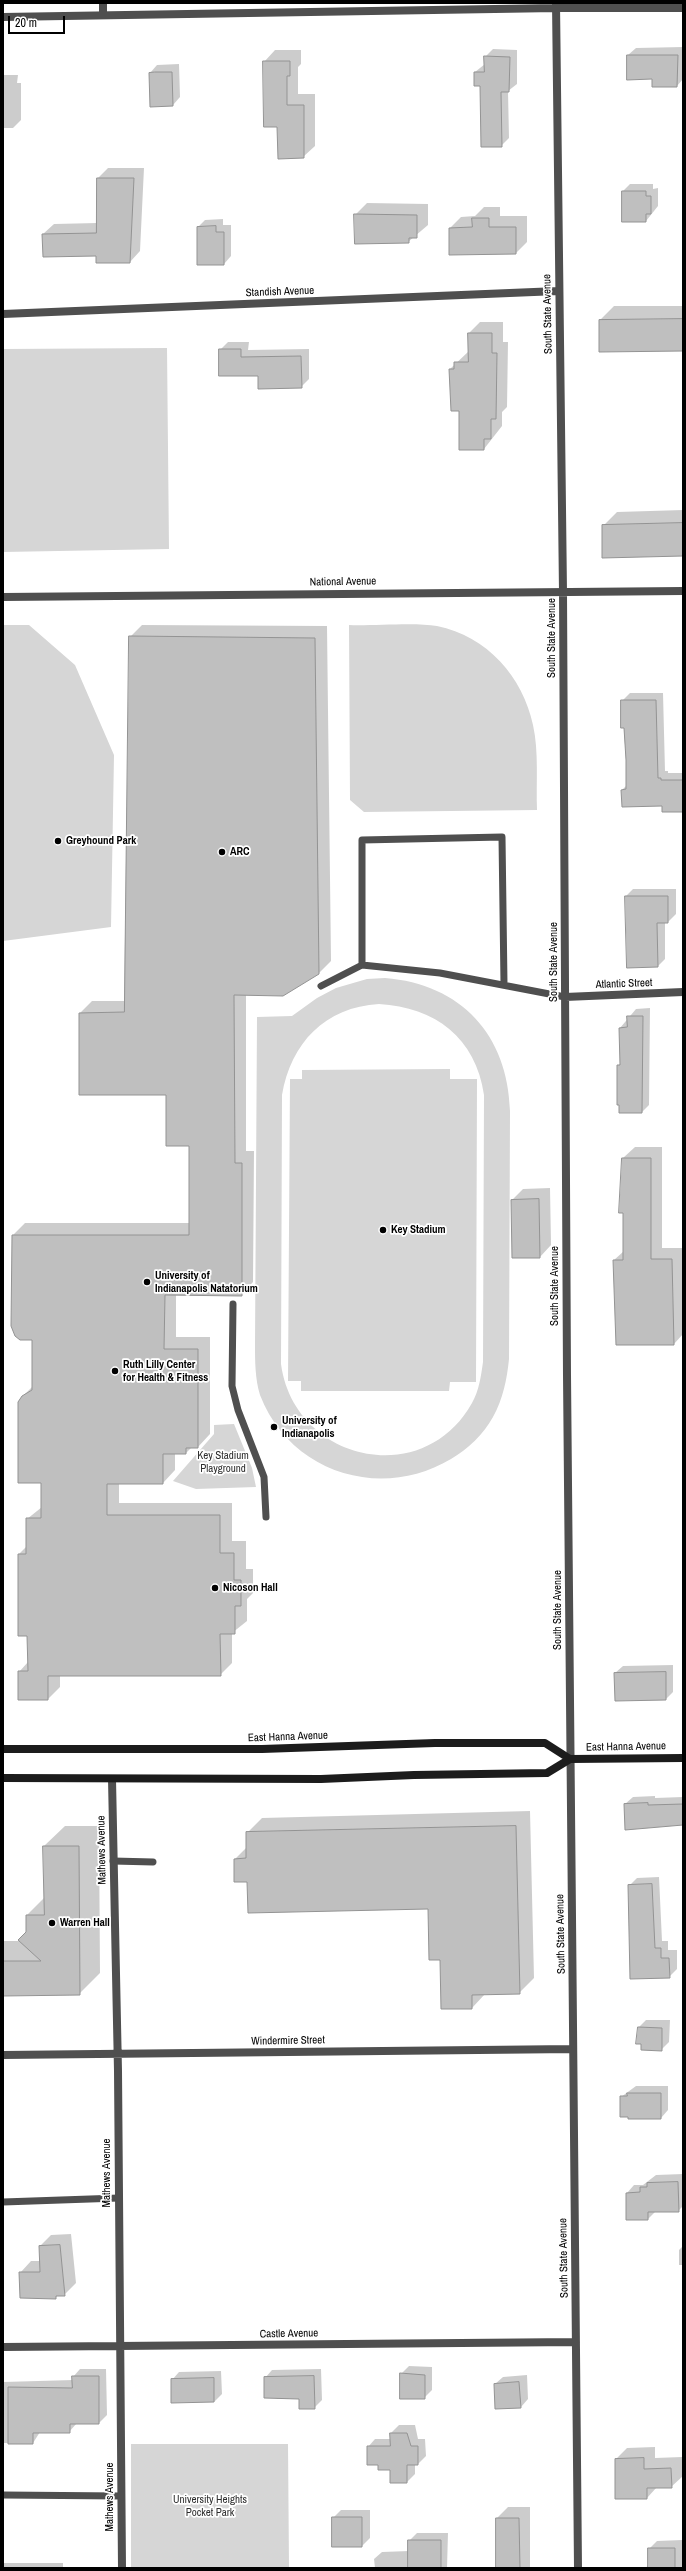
<!DOCTYPE html>
<html>
<head>
<meta charset="utf-8">
<style>
	body { margin:0 }
	#map { position:relative; width:686px; height:2571px; overflow:hidden; background:#fff; font-family:"Archivo Narrow",sans-serif }
	canvas { display:block }
	.frame { position:absolute; inset:0; border:4px solid #000; pointer-events:none }
	.scale { position:absolute; left:8px; top:16px; width:57px; height:18px; box-sizing:border-box; border:2px solid #000; border-top:0; padding-left:5px; font-size:12px; line-height:14px; white-space:nowrap; color:#000; -webkit-text-stroke:3px #fff; paint-order:stroke }
</style>
</head>
<body>
<div id="map">
<canvas width="686" height="2571"></canvas>
<div class="frame"></div>
<div class="scale">20 m</div>
</div>
<script>
const c = document.querySelector('canvas').getContext('2d');
c.lineJoin = 'round';
function paint(path, color) { c.fillStyle = color; c.fill(path, 'evenodd'); }
function stroke(path, color, width, dash) { c.strokeStyle = color; c.lineWidth = width; c.lineCap = dash ? 'butt' : 'round'; c.setLineDash(dash || []); c.stroke(path); }
function write(font, color, halo, rows, align = 'center') {
  c.font = font + ' "Archivo Narrow",sans-serif'; c.lineWidth = 3.5; c.setLineDash([]); c.textBaseline = 'middle'; c.strokeStyle = halo; c.fillStyle = color; for (const [text, x, y, turn = 0] of rows) {
    c.save(); c.translate(x, y); c.rotate((+turn || 0) * Math.PI / 180); c.textAlign = isNaN(turn) ? turn : align; if (halo) c.strokeText(text, 0, 0); c.fillText(text, 0, 0); c.restore();
  }
}
const green = new Path2D(`
	M167,348l2,201 -166,3v-203z
	M3,625h26l46,40 39,90 -3,172 -108,14z
	M349,625c24,1 66,-3 88,1 50,10 86,51 96,99 6,27 3,57 4,85l-173,2 -14,-12z
	M385,978c76,6 123,57 125,133l-1,248c-2,20 -6,40 -16,58 -10,18 -25,32 -42,42 -70,42 -161,14 -191,-64 -5,-16 -5,-35 -5,-51l2,-327 35,-1 25,-18 19,-10 31,-9zM379,1004c56,3 97,34 105,91l-1,267c-2,14 -4,29 -11,41 -49,88 -178,58 -191,-39l1,-269c9,-52 43,-88 97,-91z
	M450,1069v10h27l-1,303h-26l-1,9h-148v-10h-13l2,-302h12v-9z
	M234,1424l18,44 4,19 -60,2 -23,-8 41,-47v-9z
	M131,2444h157l1,124h-158z`);
const shadow = new Path2D(`
	M683,47v32l-6,7 -24,-8 -25,-23 8,-7z
	M493,49l24,1v34l-9,7 1,47 -8,8 -26,-74 10,-8v-7z
	M275,50h26v14l-3,3v27h17v52l-12,11 -25,-31 -14,-64z
	M179,64l1,33 -7,8 -23,-32 7,-8z
	M3,75h15l-1,8h4v37l-8,8h-10z
	M108,168h36l-4,83 -10,11 -33,-7 -54,-21 11,-10 43,-1 1,-45z
	M630,184h23v5l5,-1v18l-12,15 -23,-30z
	M367,203l61,1v21l-20,17 -53,-27z
	M484,207h16v9h27v26l-11,11 -66,-25 11,-11 14,-1z
	M223,219v6h8v31l-7,8 -26,-37 7,-7z
	M614,306h69v44l-83,-30z
	M480,322h23v20h5l-1,65 -5,5v14l-18,23h-24v-39l-10,-41 19,-18v-18z
	M228,342h21l-1,8 61,-1v30l-8,8 -42,-11 -39,-26z
	M683,510v45l-80,-29 14,-14z
	M142,625l185,1 4,335 -12,12 -73,21v157h8l-1,131 -12,13 -65,-1v43h34v97l-12,13h-6l-6,6h-11v17l-12,13h-44v20h113v38h14v28h7v24l-6,6v22l-15,12v30l-12,12h-160v12l-12,12 -29,-27 9,-10v-27l-9,-81 8,-8v-27l15,-12v-25l-19,-86 10,-10v-47l-21,-13 1,-91 12,-12h165v-78l-23,-51 -87,-81 12,-12h33l5,-364z
	M630,693h33l2,78h3v2h15v38l-61,-21 4,-4v-26l-4,-59z
	M633,889h43v25l-8,8h-3v37l-7,7 -32,-70z
	M650,1008l-1,97 -7,7 -24,-46 3,-3 -1,-35 16,-19z
	M635,1147h27v101h21v86l-9,10 -60,-84 10,-9 -1,-93z
	M550,1188l1,57 -11,12 -28,-57 11,-11z
	M673,1665v27l-7,7 -51,-26 8,-7z
	M655,1796v2l28,-1v27l-58,-20 8,-7z
	M530,1811l4,167 -15,15 -34,1 -13,14 -31,-49 -12,-51 -181,-27 -13,-22 12,-12v-14l15,-15z
	M65,1826h34l1,147 -21,21 -76,1v-54h18l6,-9v-17l18,-18 -1,-51z
	M659,1877l3,64h6v9h9v19l-8,8 -38,1 -2,-92 8,-8z
	M646,2020h24l-1,22 -8,8 -22,-23z
	M636,2086h32v24l-7,8 -40,-21z
	M683,2174v32l-5,5h-22l-8,8h-21v-26l7,-8h9l13,-10z
	M71,2234l5,49 -12,12h-6l-3,3 -35,-25 11,-12h9v-15l11,-11z
	M683,2246v19h-4v-15z
	M409,2366l23,1v23l-8,8 -23,-24z
	M80,2369h26l1,46 -8,8h-22l-8,9h-29l-7,11h-30v-61l70,-2v-3z
	M321,2369l1,31 -8,8 -14,-10 -23,1 -12,-21 7,-8z
	M221,2371l1,23 -8,8h-42v-22l7,-8z
	M527,2375l1,24 -7,8 -26,-23 8,-7z
	M399,2425h16l3,14h7l1,17 -8,8h-3v10l-8,8 -16,-13 -12,-5 -11,-17 7,-8h16v-6z
	M655,2447v11l27,-1 1,19 -12,11h-14l-10,11 -31,-39 11,-11z
	M508,2507h22v61h-33v-50z
	M341,2510h29v28l-8,8 -29,-28z
	M417,2533h31l-1,35h-72l-1,-9 8,-7 27,-1v-10z
	M682,2540v28h-36l3,-5v-14l8,-8z
	M3,2563h60v5h-60z`);
const building = new Path2D(`
	M627,55h51l-1,32h-25v-8l-25,1z
	M484,56l26,1 -1,35h-8l1,55h-21l-1,-61h-6v-14h10z
	M263,61h27v15h-3v29h17v53l-26,1 -1,-32h-13z
	M155,72h17l1,34 -23,1 -1,-34z
	M97,178h37l-4,85h-34v-7l-53,1 -1,-23 54,-1z
	M622,191h24v5h5v18h-5v8h-24z
	M354,214l63,1v23h-8v5l-54,1z
	M472,218h17v9h27v27l-67,1v-27l23,-1z
	M216,226v6h8v33h-27v-38z
	M683,319v32l-84,1v-32z
	M468,333h24v20h5l-1,66h-5v20h-7v11h-25v-39h-8l-2,-42h5v-7h14z
	M219,349h22v8l60,-1 1,32 -44,1v-13h-39z
	M683,523v33l-81,2v-33z
	M129,636l186,2 4,336 -36,22 -49,-1 1,168h7v133l-77,-1 -1,54h34v99h-12v6h-23v30h-56v31h113v38h14v27h7v26h-6v28h-15l1,42h-173v24h-30v-29h10l-1,-35h-9v-82h8v-36h15v-35h-23v-81l4,-6 10,-6v-50h-12l-5,-4 -4,-10 1,-91h177v-89h-23v-51h-87v-82l45,-1z
	M621,700h35l2,78h3v2h22v32h-21v-6l-40,1 -1,-17 5,-1v-29l-2,-32h-3z
	M625,896h43v27h-11l1,44 -31,1z
	M627,1016h16l-1,97h-23v-8h-2v-40h3l-1,-37 8,-1z
	M622,1158h29v101h21l2,86h-58l-3,-85h10v-47h-4z
	M539,1199l1,59h-28l-1,-58z
	M666,1672v28l-51,1 -1,-28z
	M648,1803v2l35,-1v21l-58,5 -1,-26z
	M516,1826l4,168 -48,1v14h-31l-1,-49h-11l-1,-51 -180,4 -1,-31h-13v-23l12,-1v-26z
	M43,1846h36l1,149 -77,1v-35h38l-23,-21 8,-8v-17h18z
	M652,1884l3,64h6v10h8l1,20 -40,1 -2,-94z
	M638,2027l24,1v23l-21,-1v-6h-5z
	M627,2093h34v26h-33v-2h-8v-21h7z
	M678,2182l1,30h-31v8h-22v-27l14,-1v-5h7v-4z
	M60,2245l5,51h-9v3l-36,-1 -1,-26h21l-1,-26z
	M400,2373l25,2v24h-25z
	M72,2376h27v48h-29v9h-37v11h-25v-57l64,1z
	M314,2376l1,33h-16v-10l-35,-1v-21z
	M214,2378v24l-43,1v-24z
	M519,2382l2,26 -26,1 -1,-25z
	M390,2433h17l4,13h7v19h-11v18h-17v-13h-12v-5h-11v-19h23z
	M644,2458v11l27,-1 1,20h-25v11h-32v-40z
	M332,2517h30v30h-30z
	M496,2518h23l1,50h-24z
	M408,2540h33v28h-33z
	M648,2548h27v20h-27z`);
const service = new Path2D(`
	M362,965v-125l140,-3 2,147
	M321,986l41,-21 78,8 125,24
	M233,1304l-1,82 6,24 26,67 2,40
	M113,1861l40,1
	M3,2202l116,-4
	M3,2495l118,1`);
const minor = new Path2D(`
	M556,3l7,589 4,783 11,1193
	M103,14v-11
	M3,17l553,-9h127
	M3,314l555,-23
	M3,597l680,-6
	M565,997l118,-5
	M112,1779l6,292 4,497
	M3,2055l570,-6
	M3,2347l573,-5`);
const secondary = new Path2D(`
	M3,1749h259l173,-6h110l25,16
	M3,1778l318,1 93,-4 133,-2 23,-14 113,-1`);
const markers = [
	[58,841,4,"#000"],
	[222,852,4,"#000"],
	[383,1230,4,"#000"],
	[147,1282,4,"#000"],
	[115,1371,4,"#000"],
	[274,1427,4,"#000"],
	[215,1588,4,"#000"],
	[52,1923,4,"#000"]
];
const streetNames = [
	["Standish Avenue",280,292,-2],
	["South State Avenue",548,314,-91],
	["National Avenue",343,582,-1],
	["South State Avenue",552,638,-90],
	["South State Avenue",554,962,-90],
	["Atlantic Street",624,984,-2],
	["South State Avenue",555,1286,-90],
	["South State Avenue",558,1610,-90],
	["East Hanna Avenue",288,1737,-2],
	["East Hanna Avenue",626,1747,-1],
	["Mathews Avenue",102,1850,-91],
	["South State Avenue",561,1934,-91],
	["Windermire Street",288,2041,-1],
	["Mathews Avenue",107,2173,-90],
	["South State Avenue",564,2258,-91],
	["Castle Avenue",289,2334,-1],
	["Mathews Avenue",110,2497,-90]
];
const poiNames = [
	["Greyhound Park",66,841],
	["ARC",230,852],
	["Key Stadium",391,1230],
	["University of",155,1276],
	["Indianapolis Natatorium",155,1289],
	["Ruth Lilly Center",123,1365],
	["for Health & Fitness",123,1378],
	["University of",282,1421],
	["Indianapolis",282,1434],
	["Nicoson Hall",223,1588],
	["Warren Hall",60,1923]
];
const parkNames = [
	["Key Stadium",223,1456],
	["Playground",223,1469],
	["University Heights",210,2500],
	["Pocket Park",210,2513]
];
paint(green, '#d6d6d6');
paint(shadow, '#0003');
paint(building, '#bfbfbf');
stroke(building, '#939393', 1);
stroke(service, '#4f4f4f', 7);
stroke(minor, '#4f4f4f', 8);
stroke(secondary, '#1c1c1c', 8);
for (const [x, y, r, color] of markers) { const dot = new Path2D(); dot.arc(x, y, r, 0, 2 * Math.PI); c.fillStyle = color; c.fill(dot); stroke(dot, '#fff', 1.5); }
write('11px', '#000', '#fff', streetNames);
write('bold 11px', '#000', '#fff', poiNames, 'left');
write('11px', '#2d2d2d', '#fff', parkNames);
</script>
</body>
</html>
